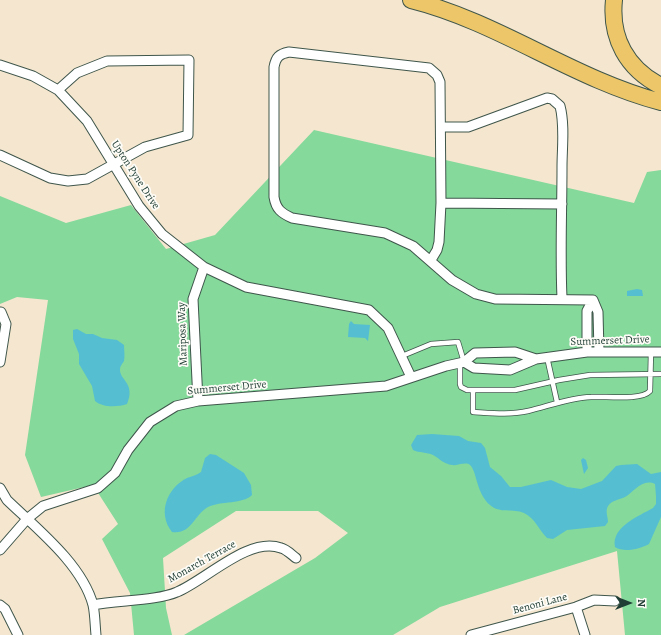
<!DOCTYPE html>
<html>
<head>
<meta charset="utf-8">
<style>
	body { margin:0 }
	#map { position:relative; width:661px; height:635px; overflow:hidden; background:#f5e6cf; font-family:Alegreya,serif }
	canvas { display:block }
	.north { position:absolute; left:609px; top:583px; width:40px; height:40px; -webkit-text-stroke:3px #fdfcf7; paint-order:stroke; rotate:90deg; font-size:11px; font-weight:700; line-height:16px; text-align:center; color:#1f3d34 }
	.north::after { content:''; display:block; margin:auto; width:14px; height:18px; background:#1f3d34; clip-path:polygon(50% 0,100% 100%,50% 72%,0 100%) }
</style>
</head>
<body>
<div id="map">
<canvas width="661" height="635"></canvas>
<div class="north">N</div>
</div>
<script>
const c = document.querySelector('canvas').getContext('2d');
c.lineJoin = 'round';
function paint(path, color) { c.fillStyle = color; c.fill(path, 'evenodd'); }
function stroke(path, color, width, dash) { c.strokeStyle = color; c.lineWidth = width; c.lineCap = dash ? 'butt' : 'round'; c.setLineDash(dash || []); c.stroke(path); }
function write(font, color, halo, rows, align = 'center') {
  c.font = font + ' Alegreya,serif'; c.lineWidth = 3.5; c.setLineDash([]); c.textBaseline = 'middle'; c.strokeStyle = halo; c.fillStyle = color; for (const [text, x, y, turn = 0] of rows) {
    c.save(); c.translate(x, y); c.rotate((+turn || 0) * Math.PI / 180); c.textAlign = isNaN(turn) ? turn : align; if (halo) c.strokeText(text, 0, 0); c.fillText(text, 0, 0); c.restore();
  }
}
const green = new Path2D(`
	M314,130l320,73 13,-31 14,-2v465h-36l-8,-84 -177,56 -47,28h-209l131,-77 33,-25 -30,-22h-82l-73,47 3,50 6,27h-38l-4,-42 -28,-54 16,-15 -25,-39 -52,12 -16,-42 23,-155 -31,-3 -17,7v-108l66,27 65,-18 35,44 49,-14z`);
const water = new Path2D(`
	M637,289l5,1 1,6h-16v-5z
	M351,321l3,3 16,1 -2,16 -3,-3 -17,-1 1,-13z
	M77,329l9,5h7l9,4 15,2 7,5c0,5 1,10 0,16 -1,2 -4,5 -4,8 -1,11 16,14 7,35 -9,3 -24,4 -32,-3l-3,-15 -13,-22v-10l-6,-15v-9z
	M432,434l27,2 9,5 13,2 4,5 5,19 11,9 9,11h11l30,-7 16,7 14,2 21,-8 14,-15 5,-1 16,-1 14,10 10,-2v45l-12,27c-9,5 -25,9 -34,3 -4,-20 24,-31 38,-39l3,-4v-8l-1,-12c-13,-6 -21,8 -30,13 -6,3 -13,3 -17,9 -3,5 0,11 0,16l-3,4 -38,4 -14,9 -6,-1c-8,-8 -12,-20 -23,-25 -11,-5 -24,1 -34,-8 -14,-12 -13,-34 -20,-40 -4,-4 -13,1 -18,0 -8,-1 -12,-6 -19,-10 -6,-3 -14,-2 -20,-5l-2,-5 6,-10z
	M210,454l6,1 28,18 7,12 1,10c-8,9 -32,6 -44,12 -14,8 -17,28 -36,25 -15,-19 -5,-44 15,-54 5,-2 10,-3 14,-6l4,-14z
	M583,458l3,2 2,8 -4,6 -3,-14z`);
const lane = new Path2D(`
	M402,356l29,-12 27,-2 6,20
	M547,357l10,45
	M460,363v21l1,3 6,3h48l44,-10 31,-5 71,-1
	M473,390v22c18,1 37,3 55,-1 21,-5 41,-13 63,-14 14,-1 50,4 59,-6l1,-39`);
const street = new Path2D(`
	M0,65l33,11 25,14 29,31 52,85 23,28 42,33 42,20 123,23 19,18 23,49
	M441,127h27l79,-29 5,1 8,7c5,19 2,42 2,61 0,44 -2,87 0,131
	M0,155l50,23 18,3 19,-2 58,-32 43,-12 1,-75 -82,1 -30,12 -19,17
	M441,203l121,1
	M431,260l6,-10 2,-8 2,-39 -1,-121 -3,-7 -8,-7 -140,-16c-10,2 -13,5 -15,15v130c2,12 7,16 18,21l93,15 28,13 39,34 24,14 19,5 98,1
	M587,352v-41l6,-11 5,12 1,40
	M0,362l6,-38 -5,-12
	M464,362l10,6 36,2 26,-11 51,-7h74
	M198,401l-5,-102 11,-32
	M0,488l7,12c29,28 75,64 86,105 2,9 2,20 3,30
	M0,550l27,-31 16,-13 55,-18 17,-15 13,-23 22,-28 26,-16 22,-5 188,-15 60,-20 18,-4 11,-9 40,-1 21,7
	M0,605l5,4 13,26
	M93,605c24,-5 64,-4 84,-13 29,-12 72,-56 104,-44 5,1 11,7 15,10
	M576,607l9,28
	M471,635l105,-28 18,-7 21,1`);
const highway = new Path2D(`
	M411,0c88,22 162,79 250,102
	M614,0c-4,38 13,69 47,86`);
const streetNames = [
	["Upton Pyne Drive",135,175,57],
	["Mariposa Way",183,334,-92],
	["Summerset Drive",610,341,-2],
	["Summerset Drive",227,388,-5],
	["Monarch Terrace",202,562,-29],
	["Benoni Lane",540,604,-15]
];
paint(green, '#84d99b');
paint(water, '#55bfd1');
stroke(lane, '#3f564b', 6);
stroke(street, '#3f564b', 11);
stroke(highway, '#3f564b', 18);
stroke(lane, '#fff', 4.5);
stroke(street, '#fff', 9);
stroke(highway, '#ecc669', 16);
write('11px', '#1f3d34', '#fdfcf7', streetNames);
</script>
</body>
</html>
